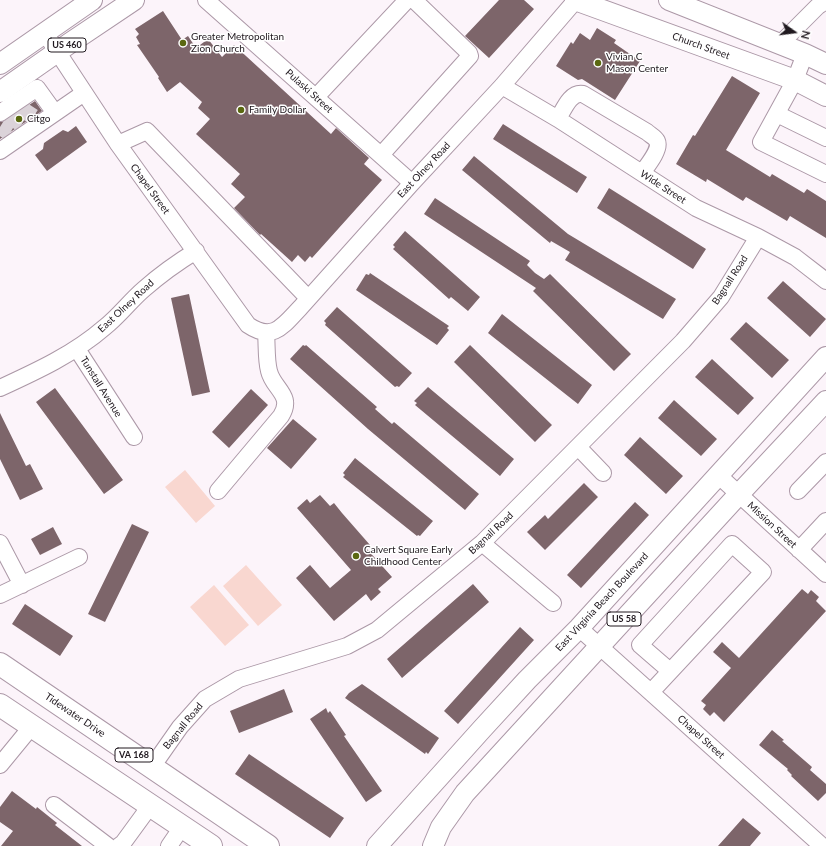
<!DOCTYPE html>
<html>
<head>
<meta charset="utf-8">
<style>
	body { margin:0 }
	#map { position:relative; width:826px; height:846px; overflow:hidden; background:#fcf4fa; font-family:Lato,sans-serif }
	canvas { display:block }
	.north { position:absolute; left:774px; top:12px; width:40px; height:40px; -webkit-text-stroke:3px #fff; paint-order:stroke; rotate:104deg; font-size:11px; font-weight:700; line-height:16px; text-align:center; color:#20191f }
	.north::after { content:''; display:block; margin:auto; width:14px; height:18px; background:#20191f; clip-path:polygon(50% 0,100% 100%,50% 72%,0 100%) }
</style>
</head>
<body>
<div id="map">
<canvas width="826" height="846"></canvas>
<div class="north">N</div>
</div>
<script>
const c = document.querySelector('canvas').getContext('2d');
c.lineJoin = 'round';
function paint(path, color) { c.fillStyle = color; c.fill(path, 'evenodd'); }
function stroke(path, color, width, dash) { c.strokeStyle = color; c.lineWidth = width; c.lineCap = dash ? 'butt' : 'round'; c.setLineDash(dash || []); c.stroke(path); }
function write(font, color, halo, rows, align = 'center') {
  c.font = font + ' Lato,sans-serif'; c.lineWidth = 3; c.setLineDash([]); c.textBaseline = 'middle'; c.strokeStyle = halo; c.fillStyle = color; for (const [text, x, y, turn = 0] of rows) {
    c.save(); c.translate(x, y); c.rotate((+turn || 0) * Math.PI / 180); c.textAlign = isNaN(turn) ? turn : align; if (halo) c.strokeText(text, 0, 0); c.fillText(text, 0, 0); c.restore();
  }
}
const green = new Path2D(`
	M185,470l30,36 -19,17 -31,-36z
	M246,565l36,40 -24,21 -35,-40z
	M214,585l35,40 -24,21 -35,-39z`);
const building = new Path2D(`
	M499,0h25l10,9 -45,49 -24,-22z
	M163,11l19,29 6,-4 8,12 12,-9 14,18 12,-12 97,89 5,-6 33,30 -5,6 18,16 -70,78 -2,-2 -5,6 -7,-7 -6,7 -31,-28 -1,1 -26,-27 11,-11 -14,-13 9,-10 -44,-40 14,-15 -12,-11 4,-6 -22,-20 -13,10 -9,-14 1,-1 -22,-32 3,-1 -4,-7 3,-3 -4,-5z
	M597,28l19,12 -2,3 26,18 -25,39 -33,-21 -4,1 -22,-14 15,-24 2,2 7,-11 10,7z
	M732,76l28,17 -34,57 44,27 2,-3 32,19 3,-4 19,12v37l-36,-22 -3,5 -41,-24 -3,4 -36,-22 -1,3 -30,-18 17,-29 2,1z
	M35,101l7,10 -42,28v-17l5,-1z
	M503,124l84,53 -10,16 -84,-54z
	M76,126l11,16 -40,29 -12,-16 8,-6 1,-6 19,-13 5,2z
	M474,156l94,78 108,65 -13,20 -98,-59 5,-8 -19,-11 -1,2 -88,-73z
	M609,188l97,61 -13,20 -96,-61z
	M435,198l95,63 -3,4 8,8 9,6 6,-5 81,80 -17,17 -81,-80 3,-3 -112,-74z
	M405,231l75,66 -12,14 -17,-14 -2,2 -56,-50 2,-2 -2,-2z
	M370,273l79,53 -2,2 2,2 -12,15 -81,-55 10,-16 3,1z
	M783,281l43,38 -16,18 -43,-39z
	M189,294l21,98 -18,4 -21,-98z
	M337,307l75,66 -13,14 -2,-1 -2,1 -70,-62 1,-2 -2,-2z
	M502,314l90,71 -14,19 -90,-71z
	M746,322l43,38 -17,18 -42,-39z
	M303,345l2,1 1,-1 71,62 -2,2 17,15 2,-2 85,72 -14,16 -97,-81 -78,-70z
	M470,345l82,80 -17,17 -81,-80z
	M712,359l42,39 -16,17 -43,-38z
	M428,387l86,72 -14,17 -85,-71 2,-2 -3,-2z
	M55,388l68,92 -19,14 -68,-92z
	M251,389l17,16 -39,43 -17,-16z
	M674,400l43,39 -16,17 -43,-38z
	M0,413l26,53 4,-2 13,25 -23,11 -20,-41z
	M293,419l24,20 -26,30 -24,-21z
	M640,437l43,39 -17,18 -42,-39z
	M355,458l78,63 -13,15 -2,-1 -1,1 -74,-59 2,-2 -2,-2z
	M584,483l14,14 -53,53 -18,-18 18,-17 3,4z
	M320,495l10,11 4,-3 8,10 28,32 -4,3 26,29 -14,12 3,3 -10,9 -5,-7 -32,27 -38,-43 14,-13 20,23 21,-18 -54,-62 10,-9 3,4z
	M635,502l14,13 -68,73 -14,-13z
	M132,524l17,8 -44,90 -17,-8z
	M53,527l9,17 -22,11 -9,-16z
	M473,584l16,18 -87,76 -15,-19z
	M802,589l6,5 3,-4 8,7 -3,4 10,10 -102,111 -10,-10 -4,4 -7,-7 3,-4 -5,-4 30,-33 -18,-16 9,-10 17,16z
	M25,604l48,32 -13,20 -48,-32z
	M520,627l14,13 -76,84 -14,-13z
	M362,684l77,54 -11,16 -2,-2 -1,2 -80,-56 4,-5z
	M284,689l9,23 -54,21 -9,-22z
	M326,708l2,5 2,-2 16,24 -2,1 38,55 -16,11 -56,-83z
	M772,730l12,10 -2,1 30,26 -2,3 16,14v9l-8,8 -27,-25 1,-1 -5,-5 1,-1 -29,-24z
	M249,754l95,64 -14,20 -95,-64z
	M12,791l24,18 1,-2 20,16 -2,2 27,21h-81l12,-15 -13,-9v-15z
	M743,818l18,15 -11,13h-32z`);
const minorTunnel = new Path2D(`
	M20,108l14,9
	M8,116l14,8
	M0,127l10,6`);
const minor = new Path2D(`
	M206,0l206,183
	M45,33l73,111 130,181c25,17 35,1 52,-17l112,-125 90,-97 74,-86
	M780,44l38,-38 8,-5
	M805,54l-10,26 -34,62 65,32
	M502,86l56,33 138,89 62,29 37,20 31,24
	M316,97l91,-97
	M0,113l37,-25 18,25
	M777,114l49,24
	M558,119c6,-10 12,-27 25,-25l64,38c3,3 8,5 10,9 4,8 -10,25 -15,32
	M118,144l29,-13 161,167
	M0,151l84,-58
	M381,155l89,-99 -1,-3 -55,-53
	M77,349l57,88
	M0,388c37,-17 74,-34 105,-61 14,-11 25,-26 39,-38 16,-14 34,-27 52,-38
	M578,447l25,26
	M718,475l108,99
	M218,491l63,-75c13,-21 -8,-27 -12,-45 -3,-11 -2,-27 -3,-38
	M798,491l28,-29
	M0,543l22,42
	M482,543l71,60
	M799,550l27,-29
	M0,595l79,-38
	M579,628l243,218
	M651,692l112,-120 -31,-28 -92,101 30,26
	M0,765l32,-39
	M152,767l28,-40 25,-28 34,-20 108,-33 30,-16 105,-87 201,-202 38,-44 37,-60
	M54,805l54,41
	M119,846l4,-3 27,-37
	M169,846l13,-19`);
const major = new Path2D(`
	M575,0l220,80 31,16
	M669,0l136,54 21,10
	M0,64l92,-64
	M0,92l70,-49 64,-43
	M377,846l105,-117 45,-49 52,-52 247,-271
	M433,846l8,-19 24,-34 274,-299 87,-93`);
const highway = new Path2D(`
	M0,664l268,182
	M0,705l211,141`);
const markers = [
	[183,43,4,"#5a6810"],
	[598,63,4,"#5a6810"],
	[241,110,4,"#5a6810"],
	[19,119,4,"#5a6810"],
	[356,556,4,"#5a6810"]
];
const shields = [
	[67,45,38],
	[624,619,34],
	[134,755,38]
];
const shieldNames = [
	["US 460",67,45],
	["US 58",624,619],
	["VA 168",134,755]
];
const poiNames = [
	["Greater Metropolitan",191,37],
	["Zion Church",191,49],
	["Vivian C",606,57],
	["Mason Center",606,69],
	["Family Dollar",249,110],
	["Citgo",27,119],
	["Calvert Square Early",364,550],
	["Childhood Center",364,562]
];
const streetNames = [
	["Church Street",701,46,20],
	["Pulaski Street",309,91,42],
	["East Olney Road",424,170,-47],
	["Wide Street",663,187,33],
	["Chapel Street",150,189,54],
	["Bagnall Road",730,280,-57],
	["East Olney Road",126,306,-43],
	["Tunstall Avenue",101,387,58],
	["Mission Street",772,525,43],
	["Bagnall Road",491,533,-43],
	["East Virginia Beach Boulevard",602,602,-47],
	["Tidewater Drive",75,715,34],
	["Bagnall Road",183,726,-51],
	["Chapel Street",701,737,42]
];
paint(green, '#f9d7d0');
paint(building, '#7d656a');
stroke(minorTunnel, '#dbd3d9', 16, [16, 8]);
stroke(minor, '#ac98a7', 18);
stroke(major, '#ac98a7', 22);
stroke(highway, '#ac98a7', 24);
stroke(minor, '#fff', 16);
stroke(major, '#fff', 20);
stroke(highway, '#fff', 22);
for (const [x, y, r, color] of markers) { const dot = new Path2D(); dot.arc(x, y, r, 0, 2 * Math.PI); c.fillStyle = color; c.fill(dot); stroke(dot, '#fff', 1.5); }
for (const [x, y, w] of shields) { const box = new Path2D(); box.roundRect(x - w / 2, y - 7, w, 14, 3); c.fillStyle = '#fff'; c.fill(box); stroke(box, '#20191f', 1); }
write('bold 9px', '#20191f', null, shieldNames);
write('10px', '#20191f', '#fff', poiNames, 'left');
write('10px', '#20191f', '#fff', streetNames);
</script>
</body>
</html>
